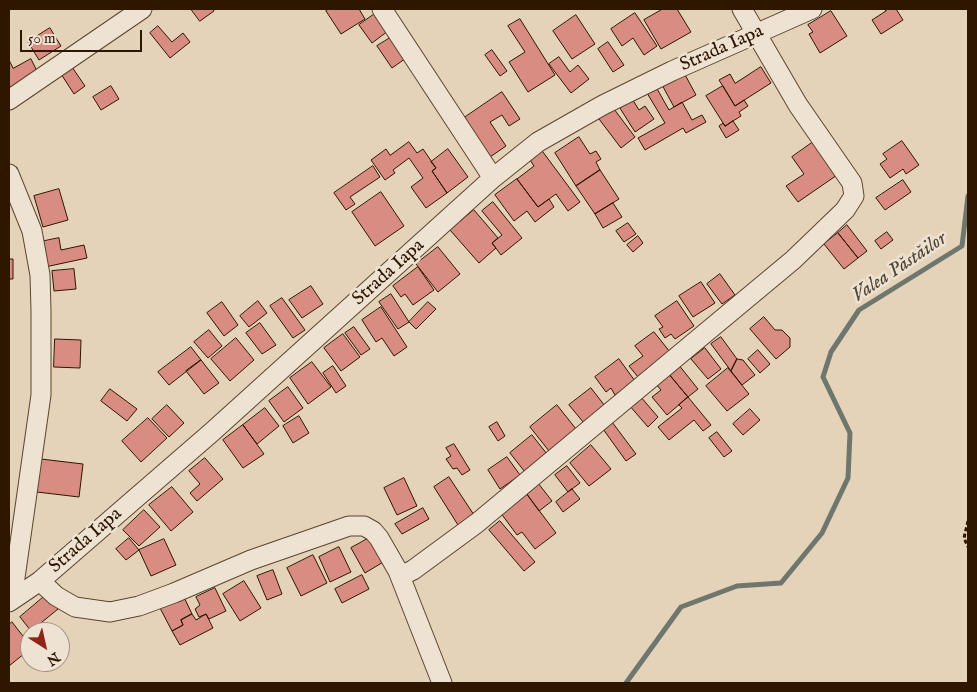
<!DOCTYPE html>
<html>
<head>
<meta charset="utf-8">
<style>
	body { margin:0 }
	#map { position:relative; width:977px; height:692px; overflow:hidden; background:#e5d3b9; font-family:"IM FELL English",serif }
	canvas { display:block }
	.frame { position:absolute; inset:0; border:10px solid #2e1600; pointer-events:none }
	.north { position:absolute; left:20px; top:622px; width:50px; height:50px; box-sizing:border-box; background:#eee2d2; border:1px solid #a1907e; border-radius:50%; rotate:145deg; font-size:14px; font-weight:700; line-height:20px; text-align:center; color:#2e1600 }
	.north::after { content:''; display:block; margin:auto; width:18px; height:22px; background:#8f2418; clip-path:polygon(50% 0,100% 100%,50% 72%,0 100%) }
	.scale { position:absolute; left:20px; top:30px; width:122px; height:22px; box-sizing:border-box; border:2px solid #2e1600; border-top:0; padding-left:6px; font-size:15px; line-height:18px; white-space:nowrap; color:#2e1600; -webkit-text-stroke:4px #eee2d2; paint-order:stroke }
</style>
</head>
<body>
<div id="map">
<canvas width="977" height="692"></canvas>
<div class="frame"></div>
<div class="north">N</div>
<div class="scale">50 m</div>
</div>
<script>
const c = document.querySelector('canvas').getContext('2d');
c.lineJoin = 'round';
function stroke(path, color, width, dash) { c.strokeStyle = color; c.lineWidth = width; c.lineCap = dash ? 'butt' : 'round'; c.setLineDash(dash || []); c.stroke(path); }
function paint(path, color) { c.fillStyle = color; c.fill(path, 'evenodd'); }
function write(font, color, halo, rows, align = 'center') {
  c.font = font + ' "IM FELL English",serif'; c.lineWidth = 5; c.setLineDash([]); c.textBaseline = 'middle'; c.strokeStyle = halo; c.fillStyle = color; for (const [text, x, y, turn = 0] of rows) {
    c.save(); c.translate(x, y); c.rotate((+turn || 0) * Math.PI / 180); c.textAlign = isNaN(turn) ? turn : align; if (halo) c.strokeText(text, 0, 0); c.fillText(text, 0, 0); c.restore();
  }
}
const stream = new Path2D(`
	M626,683l55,-76 56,-21 44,-3 41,-50 26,-55 2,-45 -27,-56 8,-25 28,-42 103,-64 6,-50`);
const building = new Path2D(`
	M191,9h22l1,2 -14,10z
	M329,9h30l6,10 -24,15 -15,-23z
	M663,9h14l14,23 -30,17 -17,-29z
	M884,9h12l7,11 -22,14 -9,-14 14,-9z
	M831,11l16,25 -27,17 -11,-19 4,-2 -5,-7z
	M376,13l12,18 -16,12 -13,-18z
	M635,13l22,33 -13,9 -11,-17 -11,8 -11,-17z
	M576,15l19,29 -23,15 -19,-28z
	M520,19l35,56 -27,17 -19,-30 16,-10 -17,-26z
	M158,26l14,16 11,-9 7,9 -20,16 -20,-25z
	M50,28l11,18 -22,14 -11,-18z
	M395,35l14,21 -17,12 -15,-22z
	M608,42l16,23 -11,7 -15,-23z
	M492,50l15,21 -7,5 -15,-21z
	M559,57l11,15 8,-7 11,14 -18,14 -22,-29z
	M31,59l7,14 -29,15v-28l4,8z
	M72,67l13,19 -11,8 -13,-20z
	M761,67l10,16 -36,23 -16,-26 11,-6 5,9z
	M683,71l13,24 -22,12 -13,-24z
	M111,86l8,13 -18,11 -8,-13z
	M723,86l12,20 9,-6 4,6 -9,6 2,4 -16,10 -19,-30z
	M656,87l13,23 13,-8 10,18 10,-5 4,7 -20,11 -3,-5 -38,22 -7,-12 27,-15 -18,-30z
	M502,92l18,27 -11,7 -7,-11 -12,7 16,24 -16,11 -26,-39z
	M631,97l8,13 6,-4 9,13 -19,13 -17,-27z
	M614,109l21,28 -14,11 -22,-29z
	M733,121l6,9 -13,8 -7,-12 4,-3 2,3z
	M579,137l11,17 6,-3 5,8 -5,3 4,8 -24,16 -21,-33z
	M816,140l24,33 -42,29 -12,-16 18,-12 -12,-17z
	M902,141l17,24 -13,9 -3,-5 -13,9 -10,-14 7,-5 -4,-5z
	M409,142l8,11 6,-4 13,19 -4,3 15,22 -21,15 -15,-21 12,-9 -14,-20 -16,12 2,3 -10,7 -14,-20 15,-11 4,6z
	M540,148l40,54 -12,9 -12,-17 -18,13 -21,-28 17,-13 -6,-9z
	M448,149l20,28 -21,16 -15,-22 4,-3 -5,-6z
	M373,166l7,11 -30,20 5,7 -9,6 -12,-17z
	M600,170l19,29 -24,15 -19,-28z
	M517,179l21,28 11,-8 5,8 -19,15 -8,-11 -13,10 -19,-26z
	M903,180l8,12 -26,18 -9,-12z
	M59,189l9,31 -25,7 -9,-31z
	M381,192l23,34 -29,20 -23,-34z
	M493,202l29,36 -21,17 -9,-12 10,-8 -20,-24z
	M613,203l9,14 -19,11 -8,-14z
	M474,210l24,28 -6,5 4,5 -17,15 -29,-33z
	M628,223l8,11 -12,8 -8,-11z
	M847,225l20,26 -9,7 -20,-25z
	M887,232l6,8 -12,9 -6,-8z
	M838,233l20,25 -14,11 -20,-25z
	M638,236l5,7 -10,9 -6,-7z
	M59,238l2,12 23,-5 3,13 -42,9 -5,-25z
	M438,247l22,27 -22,18 -22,-28z
	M9,259h4v20h-4z
	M418,267l16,23 -21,15 -8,-11 -4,3 -8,-11z
	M74,269l2,20 -22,2 -2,-20z
	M720,274l15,21 -13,9 -15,-20z
	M701,282l14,21 -22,14 -14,-21z
	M311,286l12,18 -21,14 -13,-18z
	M391,294l18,28 -11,7 -19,-27z
	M282,298l23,32 -12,8 -23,-32z
	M258,301l9,12 -18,14 -9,-11z
	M677,301l17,25 -19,13 -4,-5 -6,4 -6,-9 4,-2 -8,-11z
	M222,302l16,23 -14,11 -17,-23z
	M428,302l8,7 -20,20 -7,-7z
	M381,307l26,40 -13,9 -12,-18 -6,4 -14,-22z
	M764,317l11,13h7l8,8v9l-14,12 -26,-30z
	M260,323l16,22 -14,9 -16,-21z
	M354,327l16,22 -9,6 -16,-22z
	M209,330l13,16 -14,12 -14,-16z
	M654,332l16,20 -32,25 -9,-11 14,-10 -8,-10z
	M343,334l17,23 -19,14 -17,-23z
	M721,337l16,22 -6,12 -20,-27z
	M236,338l18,22 -24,21 -19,-22z
	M55,339l26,1 -1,28 -26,-1z
	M191,347l10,13 -32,25 -11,-13z
	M705,348l16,21 -13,10 -17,-20z
	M758,350l12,14 -10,9 -12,-14z
	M619,359l16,22 -20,14 -4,-7 -5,4 -11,-15z
	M737,359l6,1 12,15 -13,10 -11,-14z
	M201,360l18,23 -15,11 -18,-23z
	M312,362l19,25 -23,17 -18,-26z
	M678,364l20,25 -10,8 -20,-24z
	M333,366l13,20 -10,7 -13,-20z
	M728,368l21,26 -22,17 -21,-25z
	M668,373l20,24 -21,18 -15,-18 9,-7 -6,-7z
	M288,387l15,21 -19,14 -15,-21z
	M591,388l14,18 -21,17 -15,-18z
	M110,389l27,20 -10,12 -26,-20z
	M640,396l18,21 -10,10 -19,-22z
	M688,397l23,28 -8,6 -9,-11 -25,20 -11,-13 24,-19 -3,-3z
	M167,405l17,18 -15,14 -17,-18z
	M557,405l19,24 -27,22 -19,-24z
	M265,408l14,18 -22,18 -14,-19z
	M750,409l10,11 -17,15 -10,-11z
	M299,416l10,17 -16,10 -10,-17z
	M148,418l19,20 -26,24 -19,-21z
	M497,422l8,14 -7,5 -9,-14z
	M612,422l24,32 -10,7 -23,-32z
	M243,425l21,29 -21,14 -20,-28z
	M717,432l15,19 -8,6 -15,-19z
	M532,435l15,19 -22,18 -15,-19z
	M454,444l16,26 -8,5 -5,-7 -4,1 -7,-10 5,-3 -5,-8z
	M591,445l20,24 -22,17 -19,-23z
	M507,457l13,18 -20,14 -12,-19z
	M205,458l18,21 -26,22 -7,-8 10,-9 -11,-13z
	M41,459l42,5 -4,33 -42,-5z
	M567,466l13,17 -12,9 -13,-17z
	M449,477l25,38 -16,10 -24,-38z
	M404,478l13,28 -20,9 -13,-27z
	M538,483l14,18 -13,10 -13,-18z
	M172,487l21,25 -22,19 -22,-26z
	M572,489l8,10 -17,13 -7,-10z
	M526,493l30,40 -21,16 -13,-17 -5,3 -17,-23z
	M423,508l6,11 -27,15 -7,-10z
	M144,510l16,17 -21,19 -16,-16z
	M500,521l35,41 -11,9 -35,-41z
	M371,537l14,24 -20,12 -14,-25z
	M129,538l10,12 -13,10 -10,-11z
	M164,539l12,26 -25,11 -12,-26z
	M339,547l12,25 -21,10 -11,-25z
	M313,555l14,28 -26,13 -14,-28z
	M273,570l9,24 -15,6 -10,-24z
	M362,575l7,14 -27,14 -7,-14z
	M244,581l17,27 -21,13 -17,-27z
	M215,588l11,23 -17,8 -3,-5 -7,3 -4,-8 5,-4 -4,-8z
	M46,595l12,14 -27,22 -11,-14z
	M183,595l9,19 -11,6 2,5 -11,6 -12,-23z
	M192,614l4,6 10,-6 7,14 -33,17 -8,-14 11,-6 -2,-5z
	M12,622l18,23v4l-21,17v-41z`);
const path = new Path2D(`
	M968,521l-4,17 4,9`);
const minor = new Path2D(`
	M382,9l111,169
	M9,100l133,-91
	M9,174l23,57 8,44 1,36v84l-29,204
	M398,571l44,112
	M40,581l16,15 19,11 35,5 29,-6 35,-13 77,-33 98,-34h15l9,5 6,7 19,33 7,3 8,-4 64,-47 316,-263 52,-50 9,-14 -2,-13 -54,-78 -56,-96
	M9,602l31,-21 172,-149 281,-254 45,-36 65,-37 69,-34 140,-62`);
const streetNames = [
	["Strada Iapa",722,49,-24],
	["Strada Iapa",389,273,-42],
	["Strada Iapa",86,541,-41]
];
const waterNames = [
	["Valea Păstăilor",900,268,-34]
];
stroke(stream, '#6e766e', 5);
paint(building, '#d98c81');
stroke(building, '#2e1600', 1);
stroke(minor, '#5c452e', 21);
stroke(path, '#2e1600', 3, [4, 2.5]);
stroke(minor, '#eee2d2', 19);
write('19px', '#2e1600', '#eee2d2', streetNames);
write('italic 20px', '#4e4637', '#eee2d2', waterNames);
</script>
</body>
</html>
